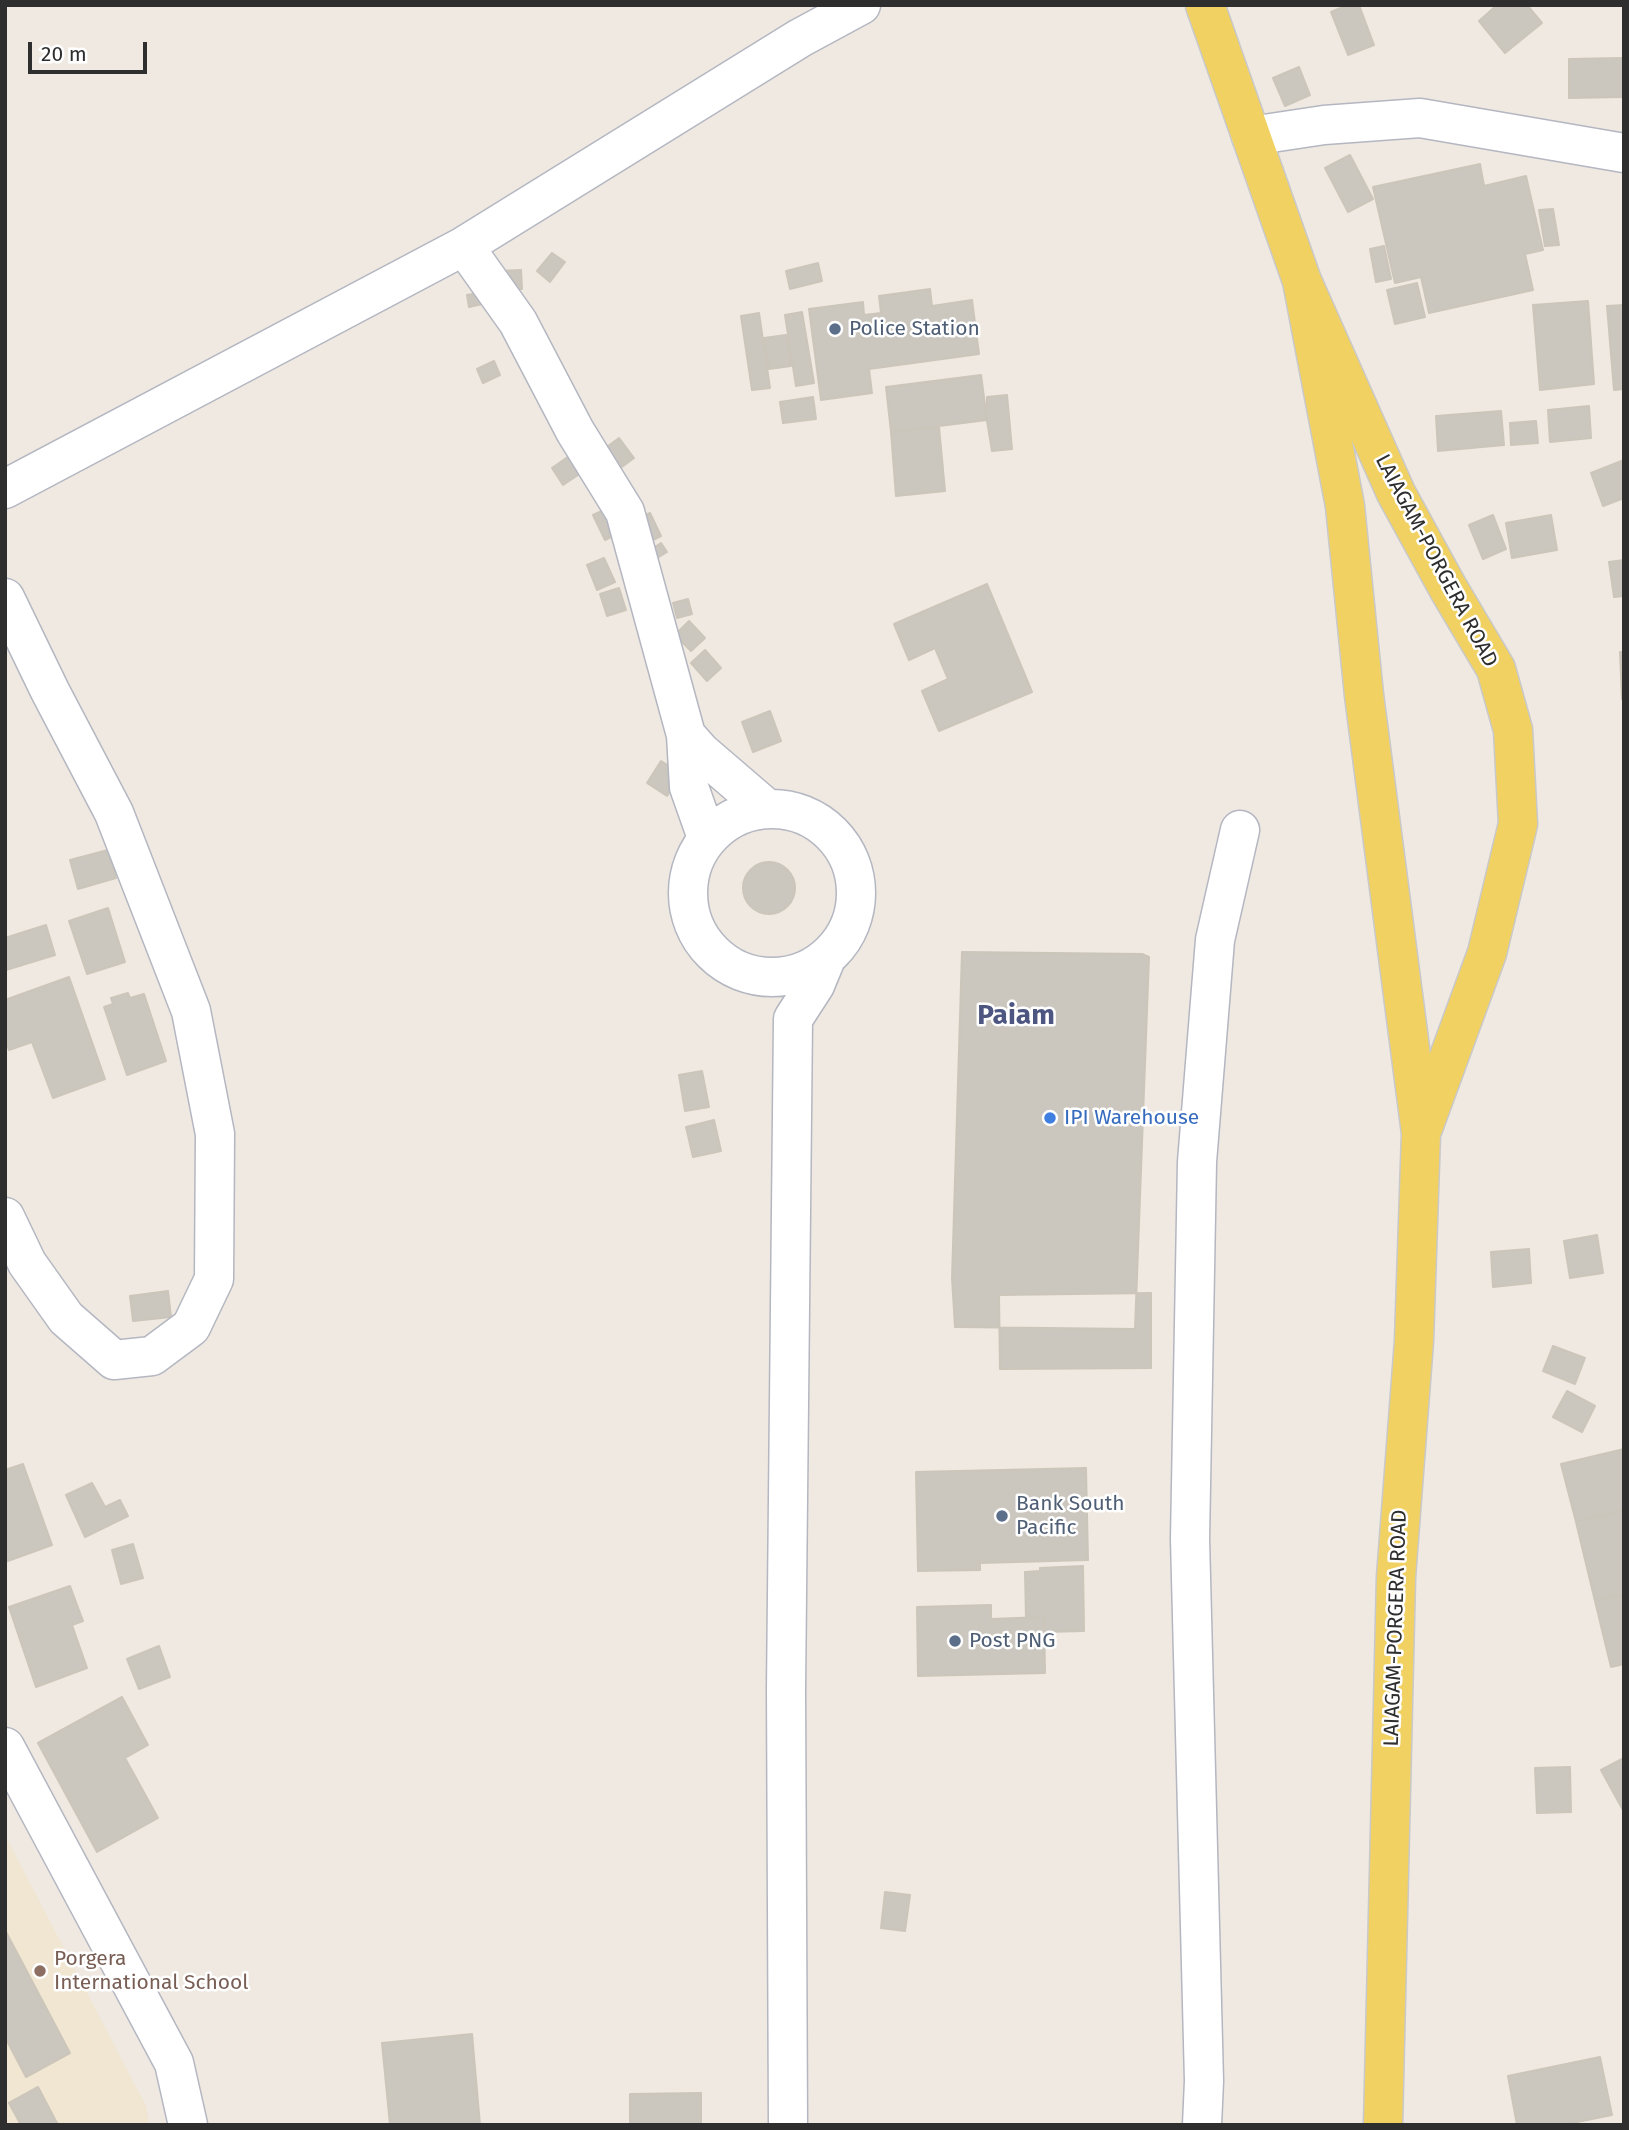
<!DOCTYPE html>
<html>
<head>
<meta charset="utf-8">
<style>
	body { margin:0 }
	#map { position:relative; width:1629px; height:2130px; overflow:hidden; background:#efe9e1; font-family:"Fira Sans",sans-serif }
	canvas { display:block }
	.frame { position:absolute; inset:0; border:7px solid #2e2e2e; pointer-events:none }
	.scale { position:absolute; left:28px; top:42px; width:119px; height:32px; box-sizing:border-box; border:4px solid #2e2e2e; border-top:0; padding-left:9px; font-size:21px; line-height:24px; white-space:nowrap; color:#2e2e2e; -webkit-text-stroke:5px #fff; paint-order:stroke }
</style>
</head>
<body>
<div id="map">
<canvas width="1629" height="2130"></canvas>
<div class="frame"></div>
<div class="scale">20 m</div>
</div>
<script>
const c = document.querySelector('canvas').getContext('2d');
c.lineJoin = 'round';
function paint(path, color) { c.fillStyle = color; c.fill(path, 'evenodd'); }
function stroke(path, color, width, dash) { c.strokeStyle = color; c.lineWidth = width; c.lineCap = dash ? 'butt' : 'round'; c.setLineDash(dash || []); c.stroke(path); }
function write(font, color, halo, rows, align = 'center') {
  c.font = font + ' "Fira Sans",sans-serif'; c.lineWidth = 5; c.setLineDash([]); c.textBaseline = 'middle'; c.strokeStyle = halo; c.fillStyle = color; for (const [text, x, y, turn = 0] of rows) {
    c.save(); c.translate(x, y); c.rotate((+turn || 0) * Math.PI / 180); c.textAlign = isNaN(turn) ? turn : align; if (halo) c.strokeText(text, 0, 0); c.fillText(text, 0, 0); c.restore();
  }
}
const education = new Path2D(`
	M5,1835l141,271 3,19h-144z`);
const building = new Path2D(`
	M1348,5h11l15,40 -26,10 -17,-43z
	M1497,5h30l15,18 -37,30 -26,-32z
	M1623,58v39l-54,1v-39z
	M1299,67l11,28 -25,11 -12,-28z
	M1350,155l23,44 -25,13 -23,-44z
	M1480,164l4,22 42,-10 17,74 -18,4 8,36 -104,23 -8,-36 -26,6 -22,-96z
	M1553,209l6,36 -14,1 -6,-36z
	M1384,246l7,33 -15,3 -6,-33z
	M552,253l13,9 -15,20 -13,-11z
	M818,263l4,18 -32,8 -4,-18z
	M521,270l1,19 -22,1 -1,-19z
	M1417,283l8,34 -30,7 -8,-34z
	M930,289l2,17 40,-6 7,54 -110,15 3,24 -51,7 -12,-91 54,-7 1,13 17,-2 -2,-17z
	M484,292l3,11 -18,4 -2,-12z
	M1588,301l6,83 -54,6 -7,-85z
	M1624,305v84l-10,1 -7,-84z
	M802,312l12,71 -18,3 -11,-71z
	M759,313l11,75 -18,2 -11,-74z
	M786,335l5,31 -22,3 -5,-31z
	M494,361l6,14 -17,8 -6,-14z
	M981,375l6,45 -96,12 -5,-45z
	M1007,395l5,54 -20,2 -5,-30v-24z
	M813,397l3,22 -33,4 -3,-21z
	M1589,406l2,32 -41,4 -2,-32z
	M1501,411l3,34 -66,6 -2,-35z
	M1536,421l2,22 -27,2 -1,-22z
	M939,427l6,64 -49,5 -5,-64z
	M619,438l15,20 -23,17 -15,-20z
	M572,454l12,17 -21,14 -11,-17z
	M1624,460v38l-21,8 -12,-33z
	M613,506l12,24 -20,10 -12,-25z
	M650,513l11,23 -18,9 -11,-23z
	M1493,515l13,34 -23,10 -14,-34z
	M1551,515l6,35 -45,8 -6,-35z
	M661,543l6,9 -13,8 -5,-9z
	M604,558l11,24 -18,8 -10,-25z
	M1624,560v36l-10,1 -5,-35z
	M987,584l45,108 -93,39 -17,-40 26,-12 -13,-31 -26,12 -15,-36z
	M619,588l7,22 -19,6 -7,-22z
	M688,599l4,15 -15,4 -4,-15z
	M689,621l16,17 -14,13 -16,-16z
	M705,650l16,18 -14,13 -16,-18z
	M1620,652h4v46l-2,1z
	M770,711l11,30 -28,11 -11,-30z
	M661,761l21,13 -15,22 -20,-13z
	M108,850l8,28 -38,11 -8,-29z
	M743 888a26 26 0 1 1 52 0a26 26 0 1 1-52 0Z
	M108,908l17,54 -38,12 -18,-53z
	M46,925l9,30 -49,15 -1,-32z
	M962,952l180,2 7,3 -14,372 -180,-2 -3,-49z
	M69,977l36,102 -52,19 -21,-56 -23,8 -4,-11v-39z
	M128,993l2,5 14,-4 22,67 -39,14 -23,-68 9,-3 -2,-6z
	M702,1071l7,36 -24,4 -6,-36z
	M714,1120l7,31 -28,6 -7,-30z
	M1597,1235l6,38 -33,5 -6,-37z
	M1529,1249l2,34 -38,4 -2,-35z
	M168,1291l3,26 -38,4 -3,-25z
	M1151,1293v75l-151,1 -1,-74z
	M1553,1346l32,12 -10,26 -32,-13z
	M1567,1391l28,15 -13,26 -29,-15z
	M1624,1449v61l-48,12 -15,-58z
	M23,1464l29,81 -47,17v-92z
	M1086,1468l2,92 -108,3v7l-62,1 -2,-99z
	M92,1483l13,24 15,-7 8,16 -43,21 -19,-42z
	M1624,1510v84l-29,7 -19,-79z
	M133,1544l10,34 -22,6 -9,-34z
	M1083,1566l1,65 -40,1v-15l-18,1 -1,-46 15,-1v-3z
	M70,1586l13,35 -11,4 15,43 -51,19 -27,-80z
	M1624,1594v70l-13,3 -16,-66z
	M991,1605v14l53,-2 1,56 -127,3 -1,-69z
	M159,1646l11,31 -31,12 -12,-30z
	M122,1697l26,48 -23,13 33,60 -61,34 -59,-109z
	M1624,1758v54l-23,-42z
	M1570,1767l1,45 -34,1 -2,-45z
	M885,1892l25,3 -5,36 -24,-3z
	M5,1930l65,123 -44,24 -21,-40z
	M472,2034l8,91h-90l-8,-82z
	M1600,2057l12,58 -50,10h-45l-9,-49z
	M38,2087l20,38h-37l-12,-22z
	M701,2093v32h-71v-31z`);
const street = new Path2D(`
	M1251,136l73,-11 96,-7 204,35
	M464,246l54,76 57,109 50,81 61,223 3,52 18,51
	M5,489l459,-243 336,-208 61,-33
	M5,598l45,93 64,122 77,198 24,123 -1,145 -23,48 -39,29 -38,4 -48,-42 -39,-55 -22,-46
	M686,735l15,17 64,55
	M688 893a84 84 0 1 1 168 0a84 84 0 1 1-168 0Z
	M5,1747l169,316 14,62
	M788,2125l-2,-436 7,-670 22,-34 10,-24
	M1202,2125l2,-44 -14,-542 7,-377 18,-222 25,-110`);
const primary = new Path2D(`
	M1205,5l97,276 94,212 52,95 48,81 17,61 5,94 -31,129 -64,175
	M1302,281l43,225 19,189 57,438 -7,208 -18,236 -13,548`);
const markers = [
	[835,329,7,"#5c6f8a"],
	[1050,1118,7,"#3f7fe0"],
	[1002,1516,7,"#5c6f8a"],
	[955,1641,7,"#5c6f8a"],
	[40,1971,7,"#8d6e63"]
];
const serviceNames = [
	["Police Station",849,329],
	["Bank South",1016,1504],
	["Pacific",1016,1528],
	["Post PNG",969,1641]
];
const streetNames = [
	["LAIAGAM-PORGERA ROAD",1436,561,62],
	["LAIAGAM-PORGERA ROAD",1396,1628,-88]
];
const shopNames = [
	["IPI Warehouse",1064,1118]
];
const educationNames = [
	["Porgera",54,1959],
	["International School",54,1983]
];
const districtNames = [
	["Paiam",1016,1016]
];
paint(education, '#f0e6d1');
paint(building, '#cbc7bf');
stroke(building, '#cbc5ba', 2);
stroke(street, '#b4b7c1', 41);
stroke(primary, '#c9c9c9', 41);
stroke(street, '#fff', 38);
stroke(primary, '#f2d163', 38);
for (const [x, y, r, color] of markers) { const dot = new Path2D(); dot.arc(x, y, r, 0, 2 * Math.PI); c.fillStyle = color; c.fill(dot); stroke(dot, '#fff', 2.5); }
write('21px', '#4e5e75', '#fff', serviceNames, 'left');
write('21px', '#2e2e2e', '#fff', streetNames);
write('21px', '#366cbe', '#fff', shopNames, 'left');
write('21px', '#785e54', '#fff', educationNames, 'left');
write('bold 28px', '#4d5680', '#fff', districtNames);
</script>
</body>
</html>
